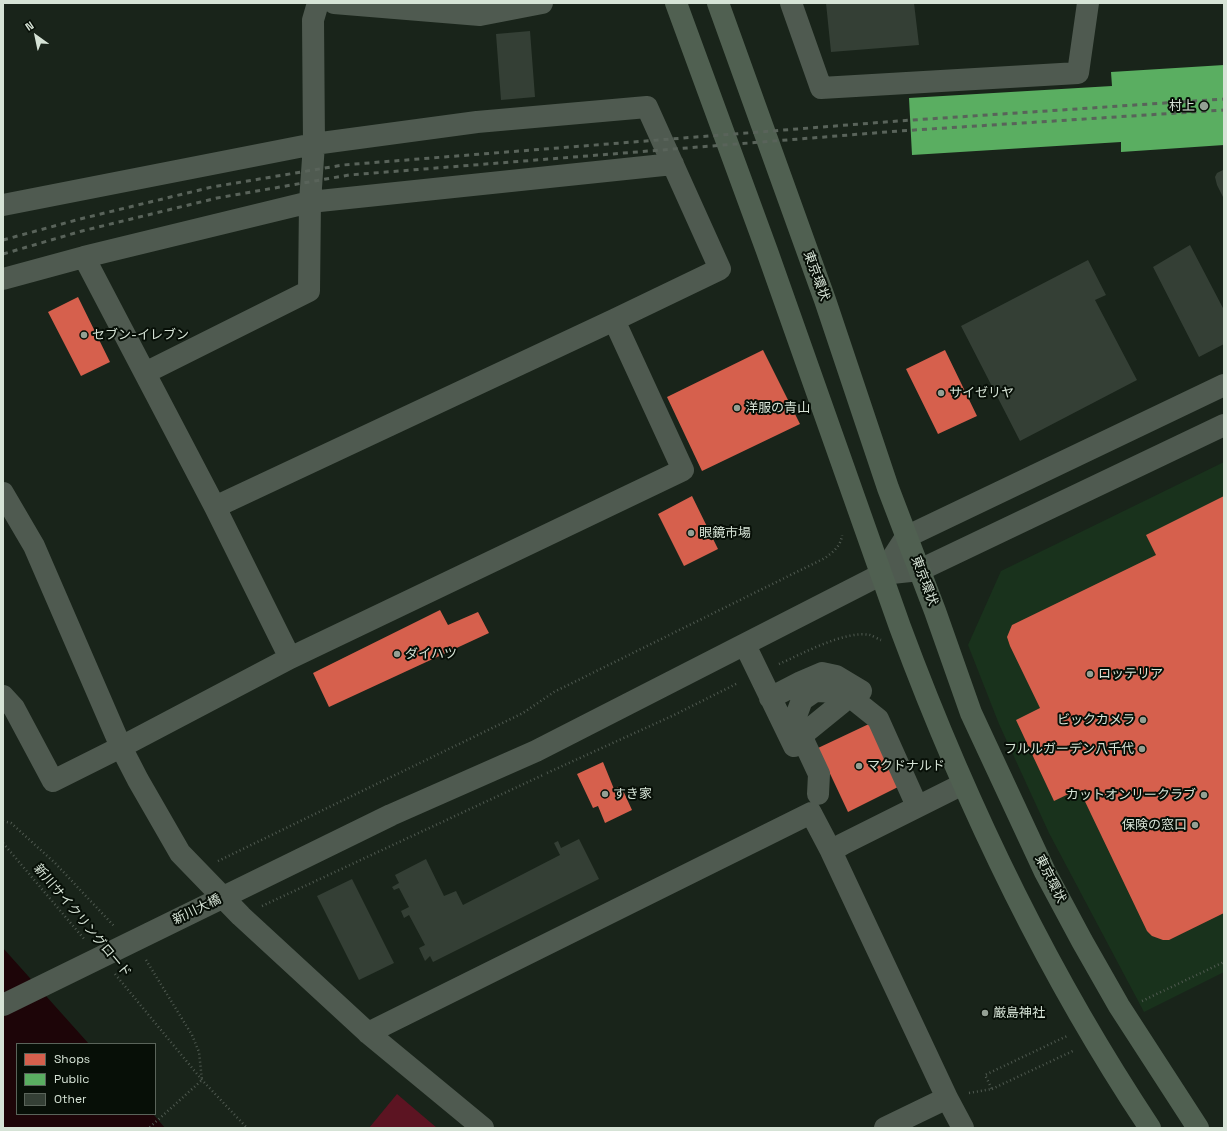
<!DOCTYPE html>
<html>
<head>
<meta charset="utf-8">
<style>
	body { margin:0 }
	#map { position:relative; width:1227px; height:1131px; overflow:hidden; background:#19241a; font-family:"Space Grotesk",sans-serif }
	canvas { display:block }
	.frame { position:absolute; inset:0; border:4px solid #d6e3d6; pointer-events:none }
	.legend { position:absolute; left:16px; top:1043px; width:140px; height:72px; box-sizing:border-box; background:#070f07; border:1px solid #5a645a; margin:0; padding:5px 7px; list-style:none; font-size:12px; color:#d6e3d6 }
	.legend li { display:flex; align-items:center; gap:8px; height:20px }
	.legend b { width:20px; border:1px solid #5a645a }
	.north { position:absolute; left:16px; top:16px; width:40px; height:40px; -webkit-text-stroke:3px #070f07; paint-order:stroke; rotate:327deg; font-size:11px; font-weight:700; line-height:16px; text-align:center; color:#d6e3d6 }
	.north::after { content:''; display:block; margin:auto; width:14px; height:18px; background:#d6e3d6; clip-path:polygon(50% 0,100% 100%,50% 72%,0 100%) }
</style>
</head>
<body>
<div id="map">
<canvas width="1227" height="1131"></canvas>
<div class="frame"></div>
<ul class="legend">
<li><b style="height:11px;background:#d6604d"></b>Shops</li>
<li><b style="height:11px;background:#5aae61"></b>Public</li>
<li><b style="height:11px;background:#343f35"></b>Other</li>
</ul>
<div class="north">N</div>
</div>
<script>
const c = document.querySelector('canvas').getContext('2d');
c.lineJoin = 'round';
function paint(path, color) { c.fillStyle = color; c.fill(path, 'evenodd'); }
function stroke(path, color, width, dash) { c.strokeStyle = color; c.lineWidth = width; c.lineCap = dash ? 'butt' : 'round'; c.setLineDash(dash || []); c.stroke(path); }
function write(font, color, halo, rows, align = 'center') {
  c.font = font + ' "Space Grotesk","Noto Sans JP",sans-serif'; c.lineWidth = 4; c.setLineDash([]); c.textBaseline = 'middle'; c.strokeStyle = halo; c.fillStyle = color; for (const [text, x, y, turn = 0] of rows) {
    c.save(); c.translate(x, y); c.rotate((+turn || 0) * Math.PI / 180); c.textAlign = isNaN(turn) ? turn : align; if (halo) c.strokeText(text, 0, 0); c.fillText(text, 0, 0); c.restore();
  }
}
const built = new Path2D(`
	M1224,462v510l-80,40 -95,-179 -50,-109 -31,-79 33,-74z`);
const green = new Path2D(`
	M397,1094l40,34h-68z`);
const water = new Path2D(`
	M3,948l86,96h-72v70h136l12,14h-162z`);
const shops = new Path2D(`
	M78,297l32,65 -29,14 -33,-64z
	M763,350l37,74 -98,47 -35,-74z
	M945,350l32,66 -39,18 -32,-65z
	M692,496l26,53 -34,17 -26,-52z
	M1224,496v417l-55,27h-6l-11,-4 -5,-5 -68,-142 -25,12 -38,-81 24,-12 -30,-62 -3,-9 5,-12 144,-70 -10,-20z
	M440,610l8,15 30,-13 11,21 -160,74 -16,-34z
	M871,723l29,63 -52,26 -30,-64z
	M603,762l11,27 7,-3 11,24 -27,13 -7,-17 -5,2 -16,-34z`);
const public = new Path2D(`
	M1224,65v80l-103,7v-10l-209,13 -3,-57 203,-12 -1,-14z`);
const building = new Path2D(`
	M826,3h88l5,42 -88,7z
	M530,31l5,66 -34,3 -5,-66z
	M1223,170h1v29l-7,-14 -2,-8 2,-4z
	M1190,245l34,65v34l-25,13 -46,-90z
	M1088,260l18,35 -11,5 42,80 -117,61 -59,-115z
	M579,839l20,40 -166,83 -3,-6 -5,5 -6,-13 6,-3 -16,-30 -5,3 -3,-7 8,-4 -10,-19 -5,2 -2,-3 7,-4 -4,-8 31,-16 18,37 12,-5 7,14 97,-50 -6,-12 4,-2 3,7z
	M352,879l42,84 -35,17 -42,-84z`);
const path = new Path2D(`
	M779,664c23,-10 66,-34 91,-29 3,1 8,4 11,5
	M547,773l125,-57 66,-33
	M3,821l8,2 44,40 59,63
	M3,843l82,97
	M218,861l305,-148 31,-21 271,-134c8,-6 16,-12 17,-23
	M262,906l281,-131
	M146,960l46,75 7,17 3,28 -53,48
	M115,974l87,106 45,48
	M1142,1001l82,-39
	M992,1089l83,-39
	M969,1093l23,-4 -7,-14 82,-39`);
const minor = new Path2D(`
	M334,3l146,12 62,-12
	M791,3l30,85 257,-15 10,-70
	M3,205l311,-61 163,-22 170,-15 73,162 -106,51 -399,187
	M84,257l131,250 75,151
	M3,279l81,-22 226,-55 363,-38
	M145,373l164,-82 1,-89 4,-58 -1,-124 5,-17
	M3,493l31,53 87,201 17,33 42,73 61,63 127,117 115,95
	M882,574l24,-37 318,-152
	M745,645l49,101
	M3,696l11,12 39,73 68,-34 169,-89 393,-188 -69,-150
	M770,698l31,-16 21,-9 14,3 25,15
	M801,736l48,-39
	M818,794l1,-20 -21,-45 -2,-13 6,-16 13,-9 24,1 14,7 25,20 39,87
	M831,851l12,-7 120,-60
	M3,1005l388,-190 145,-64 346,-177 38,-4 304,-145
	M368,1033l443,-220 20,38 116,247 -62,30
	M947,1098l16,30`);
const highway = new Path2D(`
	M676,3l91,248 133,376c65,175 146,345 250,501
	M718,3l107,297 63,188 47,123 36,102 74,159 37,69 37,65 79,122`);
const rail = new Path2D(`
	M3,240l77,-21 132,-32 131,-22 555,-44 326,-22
	M3,254l79,-23 135,-33 132,-23 550,-44 325,-21`);
const markers = [
	[1204,106,5,"#94a094"],
	[84,335,4,"#94a094"],
	[941,393,4,"#94a094"],
	[737,408,4,"#94a094"],
	[691,533,4,"#94a094"],
	[397,654,4,"#94a094"],
	[1090,674,4,"#94a094"],
	[1143,720,4,"#94a094"],
	[1142,749,4,"#94a094"],
	[859,766,4,"#94a094"],
	[605,794,4,"#94a094"],
	[1204,795,4,"#94a094"],
	[1195,825,4,"#94a094"],
	[985,1013,4,"#94a094"]
];
const poiNames = [
	["村上",1195,106,"right"],
	["セブン-イレブン",92,335],
	["サイゼリヤ",949,393],
	["洋服の青山",745,408],
	["眼鏡市場",699,533],
	["ダイハツ",405,654],
	["ロッテリア",1098,674],
	["ビックカメラ",1135,720,"right"],
	["フルルガーデン八千代",1134,749,"right"],
	["マクドナルド",867,766],
	["すき家",613,794],
	["カットオンリークラブ",1196,795,"right"],
	["保険の窓口",1187,825,"right"],
	["厳島神社",993,1013]
];
const streetNames = [
	["東京環状",816,276,70],
	["東京環状",924,581,69],
	["東京環状",1050,879,63],
	["新川大橋",197,910,-26],
	["新川サイクリングロード",82,921,50]
];
paint(built, '#19321c');
paint(green, '#5c1422');
paint(water, '#1d0508');
paint(shops, '#d6604d');
paint(public, '#5aae61');
paint(building, '#343f35');
stroke(path, '#505a51', 2.5, [1, 3]);
stroke(minor, '#4f5a50', 22);
stroke(highway, '#506051', 22);
stroke(rail, '#59635a', 3, [5, 5]);
for (const [x, y, r, color] of markers) { const dot = new Path2D(); dot.arc(x, y, r, 0, 2 * Math.PI); c.fillStyle = color; c.fill(dot); stroke(dot, '#070f07', 1.5); }
write('13px', '#d6e3d6', '#070f07', poiNames, 'left');
write('13px', '#d6e3d6', '#070f07', streetNames);
</script>
</body>
</html>
